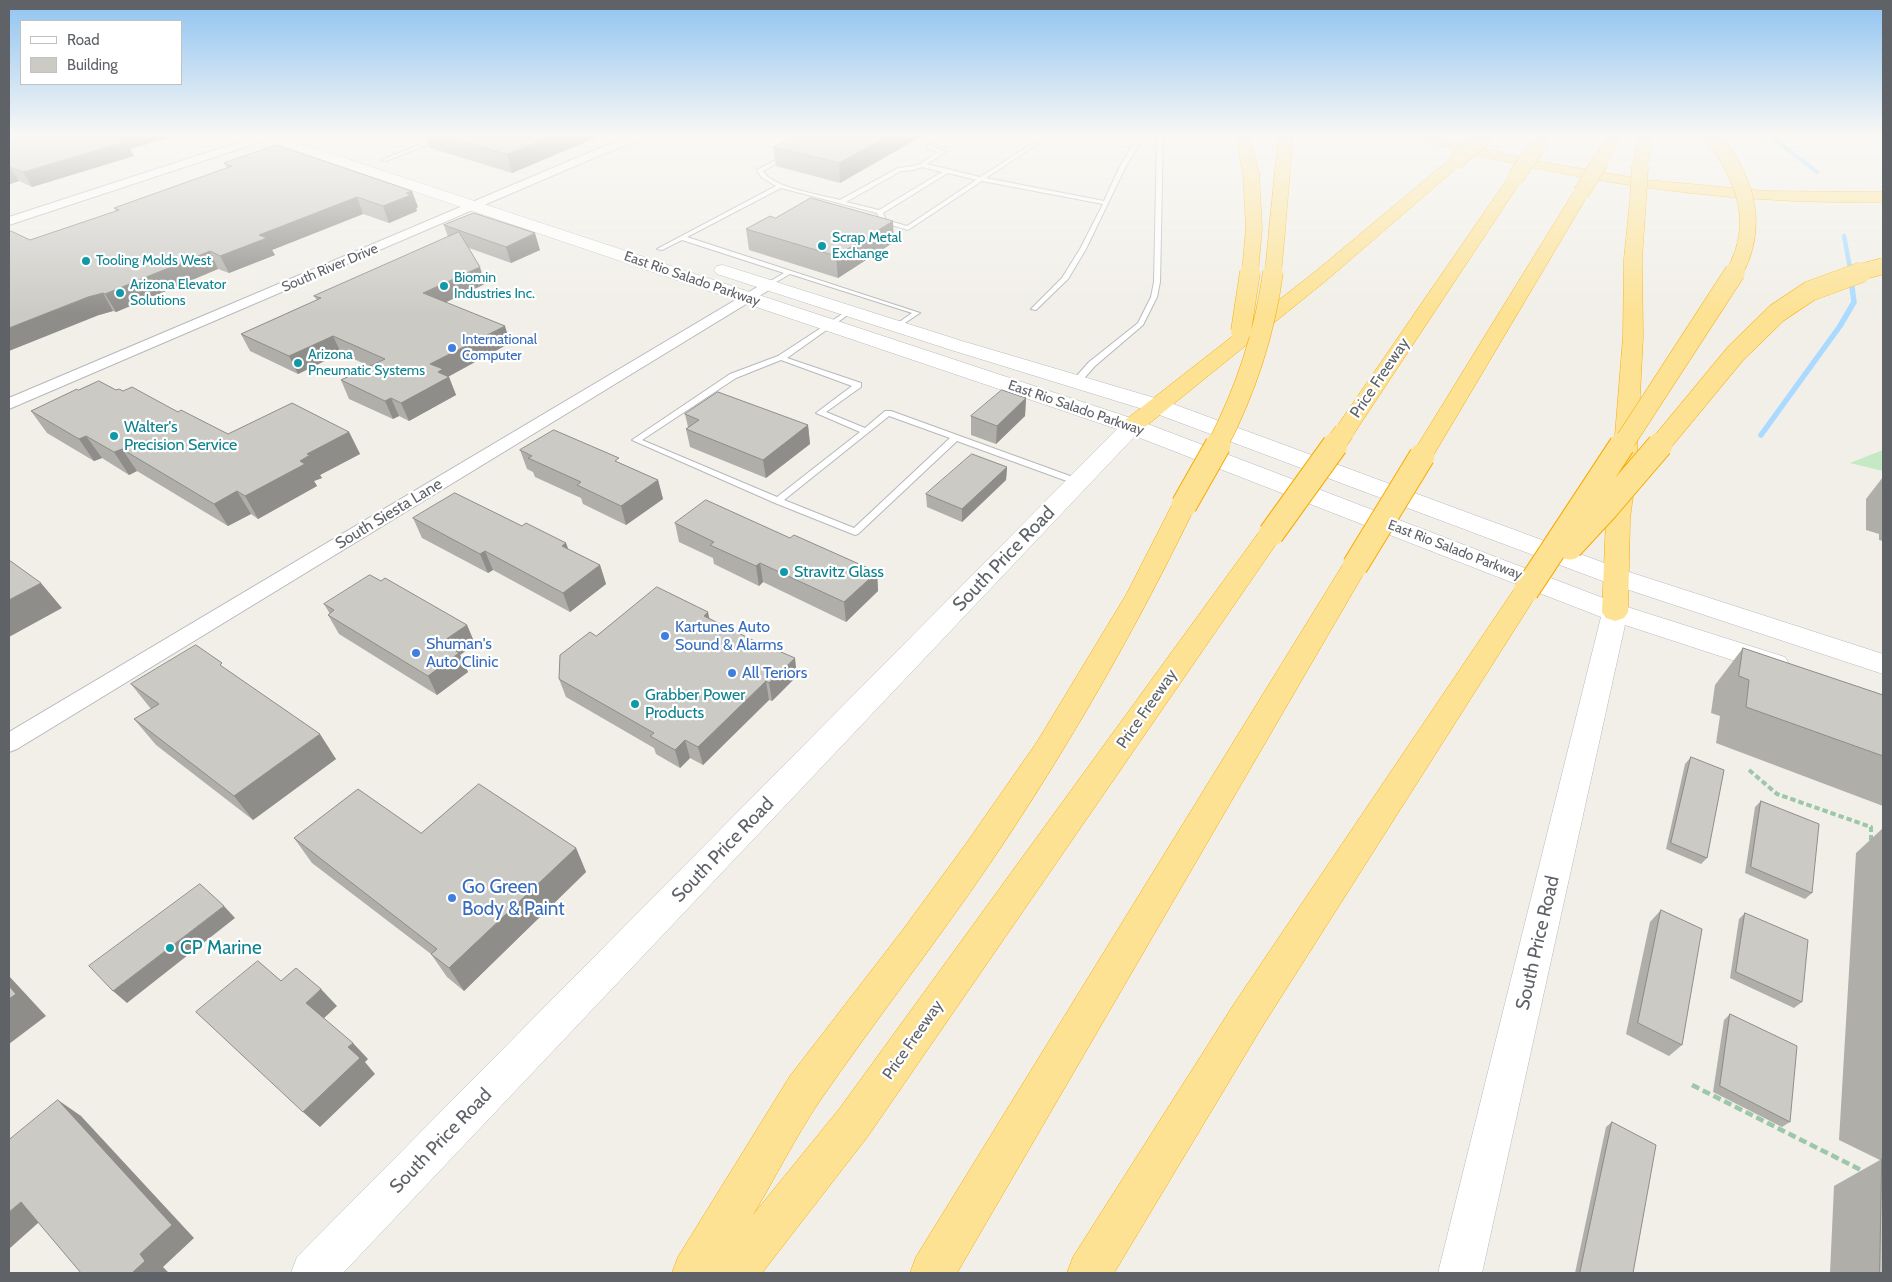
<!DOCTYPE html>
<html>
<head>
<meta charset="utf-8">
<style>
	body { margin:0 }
	#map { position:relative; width:1892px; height:1282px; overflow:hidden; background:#f1efe8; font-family:Cabin,sans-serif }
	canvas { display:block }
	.frame { position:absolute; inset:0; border:10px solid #5f6368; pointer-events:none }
	.legend { position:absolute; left:20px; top:20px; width:162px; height:65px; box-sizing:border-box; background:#fff; border:1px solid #bfc1c3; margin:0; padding:6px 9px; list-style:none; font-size:15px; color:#5f6368 }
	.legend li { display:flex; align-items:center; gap:10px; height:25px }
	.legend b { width:25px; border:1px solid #bfc1c3 }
</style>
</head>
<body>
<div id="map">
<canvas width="1892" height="1282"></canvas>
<div class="frame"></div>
<ul class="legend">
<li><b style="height:6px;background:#fff"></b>Road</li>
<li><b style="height:14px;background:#cccac5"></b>Building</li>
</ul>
</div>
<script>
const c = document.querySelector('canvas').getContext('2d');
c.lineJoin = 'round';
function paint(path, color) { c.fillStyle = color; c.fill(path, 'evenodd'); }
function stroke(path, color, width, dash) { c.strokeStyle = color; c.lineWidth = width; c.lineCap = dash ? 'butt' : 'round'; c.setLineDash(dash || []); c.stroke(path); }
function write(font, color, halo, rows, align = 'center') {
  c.font = font + ' Cabin,sans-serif'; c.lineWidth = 4.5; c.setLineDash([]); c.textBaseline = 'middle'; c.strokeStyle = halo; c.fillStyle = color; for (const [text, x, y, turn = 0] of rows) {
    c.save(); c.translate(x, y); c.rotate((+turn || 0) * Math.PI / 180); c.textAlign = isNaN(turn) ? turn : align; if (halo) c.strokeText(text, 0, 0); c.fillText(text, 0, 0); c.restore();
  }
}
const green = new Path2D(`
	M1883,450v21l-33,-8z`);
const streamFar1 = new Path2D(`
	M1769,135l48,37
	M1844,236l7,37`);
const stream = new Path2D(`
	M1761,435l79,-109 14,-24 -4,-30`);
const pathFar1 = new Path2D(`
	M1749,770l28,24 94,33v16`);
const path = new Path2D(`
	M1692,1085l171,86`);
const service = new Path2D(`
	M445,135h7l-66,26 -5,-1z
	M948,135h6l-21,12 11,4v2l-17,11 53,13 66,-42h5l-65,43 118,23 15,-33 15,-25 3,-2 3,2 -15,25 -39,81 -18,30 -32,31 -5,-1 31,-31 18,-29 23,-45 -121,-23 -74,49 -27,-8 -4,-9 -96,-25 -94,49 233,76 -23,15 -2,-1v-2l17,-12 -122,-39 -19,11h-4v-2l17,-10 -102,-33 -20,10 -5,-1 119,-63 -15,-9 -4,-7 28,-15 5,1 -27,15c9,17 59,24 77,29l58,-32 15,-2 7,-2 18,-12 -11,-4v-2zM922,167l20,5 -63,38 -33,-8 55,-31 13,-1zM948,173l28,7 -69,46 -21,-6 -3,-7z
	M1157,135h6l-3,147 -3,15 -14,28 -48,41 -16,18h-6v-4l16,-18 49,-39 13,-26 3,-15z
	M850,309l3,2 -1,1 -65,46 74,25v4l-35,25 39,16 20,-17h6l190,69v4h-6l-118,-43 -99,93 -3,1 -80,-32 -143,-63 98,-66 48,-18zM781,360l71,26 -36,27 44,19 -83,65 -135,-57 94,-62zM889,416l61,22 -96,90 -70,-28z`);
const minor = new Path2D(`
	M261,135h15l-1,2 -266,88v-8z
	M640,135h16l-1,2 -27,7 -32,13 -587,252v-11l579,-245 32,-13z
	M769,280l7,4 -2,3 -757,462 -8,3v-20z`);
const secondary = new Path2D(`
	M255,135h20l865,286 484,185 161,51 4,7 -4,7 -10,3 -150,-49 -143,648h-44l163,-656 -466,-181 -792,837h-52l6,-16 820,-828 -860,-291z
	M723,265l239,76 203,60 461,170 257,83v20l-275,-91 -459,-172 -201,-62 -231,-75 -3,-4 3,-4z`);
const motorway = new Path2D(`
	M1236,135h14l9,38 3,55 -2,4h-12l-2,-4 -3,-55z
	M1279,135h14l-8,96 -2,4h-12l-2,-4z
	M1409,135h21l101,25 116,20 118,11 118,1v10c-162,3 -316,-21 -472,-64z
	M1538,135h14l-10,15h-10l-2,-3z
	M1608,135h14l-16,28h-10l-2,-3z
	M1639,135h14l-6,31 -2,3h-10l-2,-3z
	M1455,158l5,1 2,3 -2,3 -132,114 -188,152 -8,2 -8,-2 -3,-5 3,-5 192,-150 134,-112z
	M1515,173l5,2 3,3 -168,254 -3,5 -8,2 -8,-2 -3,-5 177,-257z
	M1581,188l6,2 2,3 -156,263 -3,5 -8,2 -8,-2 -3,-5 162,-263 2,-3z
	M1638,195l6,2 2,3 -4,59 1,78 -7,135 -6,47 -2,93 -4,6 -9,3 -9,-3 -4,-6 4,-93 6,-47 11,-135 1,-78 6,-59 2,-3z
	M1184,498l8,2 4,5c-60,124 -128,243 -205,357 -56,82 -116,159 -172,240 -24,36 -44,76 -66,113l87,-107 422,-580 9,-2 9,2 3,6 -415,602 -106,137h-90l6,-16 112,-181 112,-145 66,-90 69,-99 89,-147 46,-90 4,-5z
	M1355,558l9,2 4,6 -411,707h-47l6,-16 426,-691 4,-6z
	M1526,582l9,3 4,6 -279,439 -146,243h-47l6,-16 161,-253 283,-419z`);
const motorwayBridgeFar2 = new Path2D(`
	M1712,135c32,42 50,88 22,138
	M1455,162l30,-26
	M1515,178l22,-31
	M1581,193l20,-33
	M1638,200l2,-34
	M1250,273l4,-45
	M1273,273l4,-42
	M1857,273l26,-7`);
const motorwayBridgeFar1 = new Path2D(`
	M1241,331l9,-59
	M1217,446c28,-54 48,-114 56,-174
	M1334,446l10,-14
	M1622,446l113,-174
	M1659,446l77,-93 41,-40 33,-22 52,-19`);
const motorwayBridge = new Path2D(`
	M1184,505l34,-60
	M1271,534l64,-89
	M1570,547l36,-39 54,-63
	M1355,566l67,-110
	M1526,591l96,-146`);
const wall = new Path2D(`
	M9,135h169l-48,14 4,7 -102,31 -13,-6 -9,3 -1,-1z
	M426,135h176l-90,38 -82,-25z
	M924,135l-84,48 -64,-17 -3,-19z
	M224,163l194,44 -2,1 1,3 -28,12 -26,-9 -91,36 3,5 -46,18 -11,-4 -102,43 -3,-1 -14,4 -69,-75 86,-29 -2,-3 113,-40z
	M775,218l119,24 -56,36 -89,-28 -3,-21z
	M444,225l96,25 -29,13 -42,-15 16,36 -39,18 64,41 -62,33 1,1 7,18 -47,26 -10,-5 -6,3 -44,-20 -8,-19 28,-14 -28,-13 -43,21 -48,-23 -9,-17 76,-34 -3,-4 134,-59z
	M78,390h38l7,1 55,21 50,22 121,-2 11,22 -40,21 2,3 -8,3 3,5 -59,33 -7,-5 -23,12 -91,-55 -8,4 -27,-17 -8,3 -47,-28 -16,-22z
	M1026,398l-1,18 -29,28 -25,-9v-19z
	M685,414l123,11 2,19 -44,34 -76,-31 -4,-18 2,-2z
	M520,450l100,13 38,17 5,19 -37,26 -43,-21 -2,-6 -46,-21 -2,-5 -6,-3z
	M1007,467l-1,13 -44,42 -35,-15 -1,-13z
	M1883,477v64l-4,-1v-6l-13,-4v-31z
	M413,518l109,8 44,17 2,6 32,16 6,19 -36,28 -77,-42 -5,3 -66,-35z
	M675,523l115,15 87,34 1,19 -32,31 -83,-40 -4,4 -45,-22 -1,-6 -34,-16z
	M381,581l86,44 8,19 -15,11 8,17 -31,23 -98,-61 -11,-19 2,-1 -6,-10z
	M709,618l88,58 -25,25 -3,-1 -66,65 -13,-7 -10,10 -24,-14 -2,-6 -88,-51 -7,-18 37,-43z
	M1743,648l140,47v111l-167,-63 4,-27 -9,-3 4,-28z
	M226,669l110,90 -83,61 -97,-75 -22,-26 17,-10 -20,-25z
	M1691,757l16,101 -6,6 -35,-15 19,-85z
	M1761,801l51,92 -7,6 -60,-26 10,-66z
	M1883,828v445h-53l4,-87 46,-26 -41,-20 17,-287z
	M421,833l155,15 10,24 -122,119 -17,-14 -16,-23 -119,-91 -18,-25z
	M1661,910l21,135 -13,11 -43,-22 24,-112z
	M1745,913l57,89 -8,6 -64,-30 9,-59z
	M1730,1014l60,108 -8,5 -69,-35 11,-72z
	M1612,1122l21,151h-58l31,-146z`);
const shadedWall = new Path2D(`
	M124,135h54l-48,14 4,7 -102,31 -9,-15 91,-35z
	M555,135h47l-90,38 -5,-19z
	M890,135h34l-84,48 -1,-20z
	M9,167h1l9,14 -9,3 -1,-2z
	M412,191l6,16 -2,1 1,3 -28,12 -6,-17 23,-13z
	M357,197l6,17 -91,36 3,5 -46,18 -9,-17 39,-21z
	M893,221l1,21 -56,36 -2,-22z
	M535,233l5,17 -29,13 -5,-16z
	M210,251l8,18 -102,43 -11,-18z
	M480,267l5,17 -56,26 -6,-17z
	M103,293l10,18 -14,4 -90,36v-23l79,-31z
	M505,326l5,17 -64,35 3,-1 7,18 -47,26 -8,-18 29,-39z
	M333,336l8,17 -43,21 -9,-18z
	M391,398l8,18 -6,3 -8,-18z
	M1026,398l-1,18 -29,28 1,-18z
	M808,425l2,19 -44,34 -3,-18z
	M349,432l11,22 -40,21 2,3 -8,3 3,5 -59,33 -13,-23 55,-35 7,-7z
	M86,436l16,22 -8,3 -15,-22z
	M122,449l15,22 -8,4 -15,-23z
	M1007,467l-1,13 -44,42v-13z
	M658,480l5,19 -37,26 -5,-19z
	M237,491l14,23 -23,12 -14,-22z
	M566,543l7,19 -11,-16z
	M485,551l8,19 -5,3 -8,-19z
	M760,563l3,19 -4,4 -3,-20z
	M600,565l6,19 -36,28 -7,-19z
	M877,572l1,19 -32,31 -2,-20z
	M41,583l21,25 -53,29v-37z
	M708,612l4,19 -8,-15z
	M467,625l8,19 -15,11 8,17 -31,23 -9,-19 14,-34z
	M795,658l2,18 -25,25 -3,-18z
	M766,681l3,19 -66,65 -5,-18z
	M320,734l16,25 -83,61 -19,-24z
	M685,740l5,18 -10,10 -5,-18z
	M576,848l10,24 -122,119 -15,-23z
	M224,906l11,12 -108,85 -14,-12z
	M9,976l37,40 -37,28z
	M321,989l16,17 -15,14 -16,-17z
	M353,1043l15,16 -3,3 10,12 -55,53 -17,-15 45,-65z
	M58,1100l23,16 113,122 -31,29 6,6h-37l8,-19z
	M21,1202l26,13 -38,34v-37z`);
const building = new Path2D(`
	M9,135h115l-10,2 12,5 -103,30 -14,-5z
	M438,135h117l-48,19z
	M798,135h92l-51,28 -66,-16z
	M277,145l135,46 -6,2 5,2 -28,11 -26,-9 -98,38 8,3 -47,18 -10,-5 -105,43 -2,-1 -15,4 -79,31v-96l2,-1 19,9 89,-30 -5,-2 118,-42 -8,-3z
	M811,198l82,23 -57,35 -90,-27 24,-13 5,2z
	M474,213l61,20 -29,14 -62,-22z
	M459,232l21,35 -57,26 82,33 -75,38 13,5 -5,3 11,5 -48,26 -10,-5 -6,3 -44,-21 44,-21 -52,-23 -44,20 -48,-22 80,-36 -7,-2z
	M99,381l17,9 3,-1 4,2 9,-4 46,25 3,-2 47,24 64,-31 57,29 -42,22 3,1 -10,6 5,3 -60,32 -8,-5 -23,13 -92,-55 -8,3 -28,-16 -7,3 -48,-28 46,-22 1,1z
	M1002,390l24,8 -29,28 -26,-10z
	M718,392l90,33 -45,35 -77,-31 13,-9 -14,-6z
	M554,430l65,28 -4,3 43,19 -37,26 -44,-21 4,-3 -53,-24 4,-2 -12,-6z
	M972,454l35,13 -45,42 -36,-15z
	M455,493l67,33 4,-3 40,20 -4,3 38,19 -37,28 -78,-42 -5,3 -67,-36z
	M706,500l84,38 4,-3 83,37 -33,30 -84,-39 -4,3 -46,-21 4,-3 -39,-19z
	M9,560l32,23 -32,17z
	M370,575l11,6 4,-3 82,47 -25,17 17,11 -31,23 -100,-61 6,-5 -10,-6z
	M657,587l51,25 -4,4 69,34 1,-1 21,9 -26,25 -3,-2 -68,66 -13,-7 -10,10 -25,-14 4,-3 -95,-54 1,-24 30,-23 6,4z
	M196,645l26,18 -2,2 100,69 -86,62 -100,-77 25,-15 -28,-20z
	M1743,648l140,47v61l-137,-49 3,-27 -10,-4z
	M1691,757l33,13 -17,88 -36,-15z
	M479,784l97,64 -127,120 -18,-14 6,-5 -143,-111 64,-49 63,44z
	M1761,801l58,23 -7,69 -61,-26z
	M200,884l24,22 -111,85 -24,-25z
	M1661,910l41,19 -20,116 -44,-22z
	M1745,913l63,27 -6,62 -66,-30z
	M258,961l23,20 15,-13 25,21 -15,14 47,40 -5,4 12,11 -57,54 -107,-100z
	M9,986l7,8 -7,5z
	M1730,1014l67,32 -7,76 -70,-36z
	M58,1100l114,125 -32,29 5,7 -13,12h-51l-60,-71 -12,10v-72z
	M1612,1122l44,23 -23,128h-53z
	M1882,1159l1,1v113h-3z`);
const markers = [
	[822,246,5,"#0f9aa8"],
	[86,261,5,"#0f9aa8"],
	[444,286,5,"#0f9aa8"],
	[120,293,5,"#0f9aa8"],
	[452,348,5,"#3f7fe0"],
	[298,363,5,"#0f9aa8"],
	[114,436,5,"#0f9aa8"],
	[784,572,5,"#0f9aa8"],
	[665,636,5,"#3f7fe0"],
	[416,653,5,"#3f7fe0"],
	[732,673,5,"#3f7fe0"],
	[635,704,5,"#0f9aa8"],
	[452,898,5,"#3f7fe0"],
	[170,948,5,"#0f9aa8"]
];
const farCulturenames = [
	["Scrap Metal",832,238],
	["Exchange",832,254],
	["Tooling Molds West",96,261],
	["Biomin",454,278],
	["Industries Inc.",454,294],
	["Arizona Elevator",130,285],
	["Solutions",130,301],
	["Arizona",308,355],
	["Pneumatic Systems",308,371]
];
const farStreetnames = [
	["South River Drive",330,268,-23],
	["East Rio Salado Parkway",692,279,19],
	["East Rio Salado Parkway",1076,408,19],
	["East Rio Salado Parkway",1455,550,21]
];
const farShopnames = [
	["International",462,340],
	["Computer",462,356]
];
const streetNames = [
	["Price Freeway",1380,378,-56],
	["South Siesta Lane",389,514,-31],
	["Price Freeway",1147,709,-55],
	["Price Freeway",913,1040,-55]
];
const cultureNames = [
	["Walter's",124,427],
	["Precision Service",124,445],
	["Stravitz Glass",794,572],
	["Grabber Power",645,695],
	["Products",645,713]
];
const shopNames = [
	["Kartunes Auto",675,627],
	["Sound & Alarms",675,645],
	["Shuman's",426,644],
	["Auto Clinic",426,662],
	["All Teriors",742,673]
];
const nearStreetnames = [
	["South Price Road",1004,559,-46],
	["South Price Road",723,850,-46],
	["South Price Road",1538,943,-77],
	["South Price Road",441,1141,-46]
];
const nearShopnames = [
	["Go Green",462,887],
	["Body & Paint",462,909]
];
const nearCulturenames = [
	["CP Marine",180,948]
];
paint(green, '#c5e8c5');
stroke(streamFar1, '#aadaff', 4.5);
stroke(stream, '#aadaff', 5.5);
stroke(service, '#b5b8bc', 2);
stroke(minor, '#b5b8bc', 2);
stroke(secondary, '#b6babf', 1);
stroke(motorway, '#f9ab00', 1);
stroke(pathFar1, '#9cc7a9', 4, [5.5, 3]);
stroke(path, '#9cc7a9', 4.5, [8, 4]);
paint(service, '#fff');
paint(minor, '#fff');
paint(secondary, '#fff');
paint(motorway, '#fde293');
stroke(motorwayBridgeFar2, '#f9ab00', 17, []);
stroke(motorwayBridgeFar1, '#f9ab00', 21, []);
stroke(motorwayBridge, '#f9ab00', 27, []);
stroke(motorwayBridgeFar2, '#fde293', 16);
stroke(motorwayBridgeFar1, '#fde293', 20);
stroke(motorwayBridge, '#fde293', 25);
paint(wall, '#afaea9');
paint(shadedWall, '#8f8d8a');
paint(building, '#cccac5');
stroke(building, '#8f8d8a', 1);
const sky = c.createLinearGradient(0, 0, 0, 314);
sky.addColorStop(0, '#8fc3f1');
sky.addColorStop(0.43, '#f9f8f5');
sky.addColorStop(1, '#f9f8f500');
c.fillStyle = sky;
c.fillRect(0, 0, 1892, 314);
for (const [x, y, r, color] of markers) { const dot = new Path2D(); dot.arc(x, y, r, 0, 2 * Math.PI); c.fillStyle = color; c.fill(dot); stroke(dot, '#fff', 2); }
write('14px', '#0d838f', '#fff', farCulturenames, 'left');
write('14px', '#5f6368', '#fff', farStreetnames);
write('14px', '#366cbe', '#fff', farShopnames, 'left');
write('16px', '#5f6368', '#fff', streetNames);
write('16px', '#0d838f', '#fff', cultureNames, 'left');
write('16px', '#366cbe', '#fff', shopNames, 'left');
write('19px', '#5f6368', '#fff', nearStreetnames);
write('19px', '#366cbe', '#fff', nearShopnames, 'left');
write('19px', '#0d838f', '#fff', nearCulturenames, 'left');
</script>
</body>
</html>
